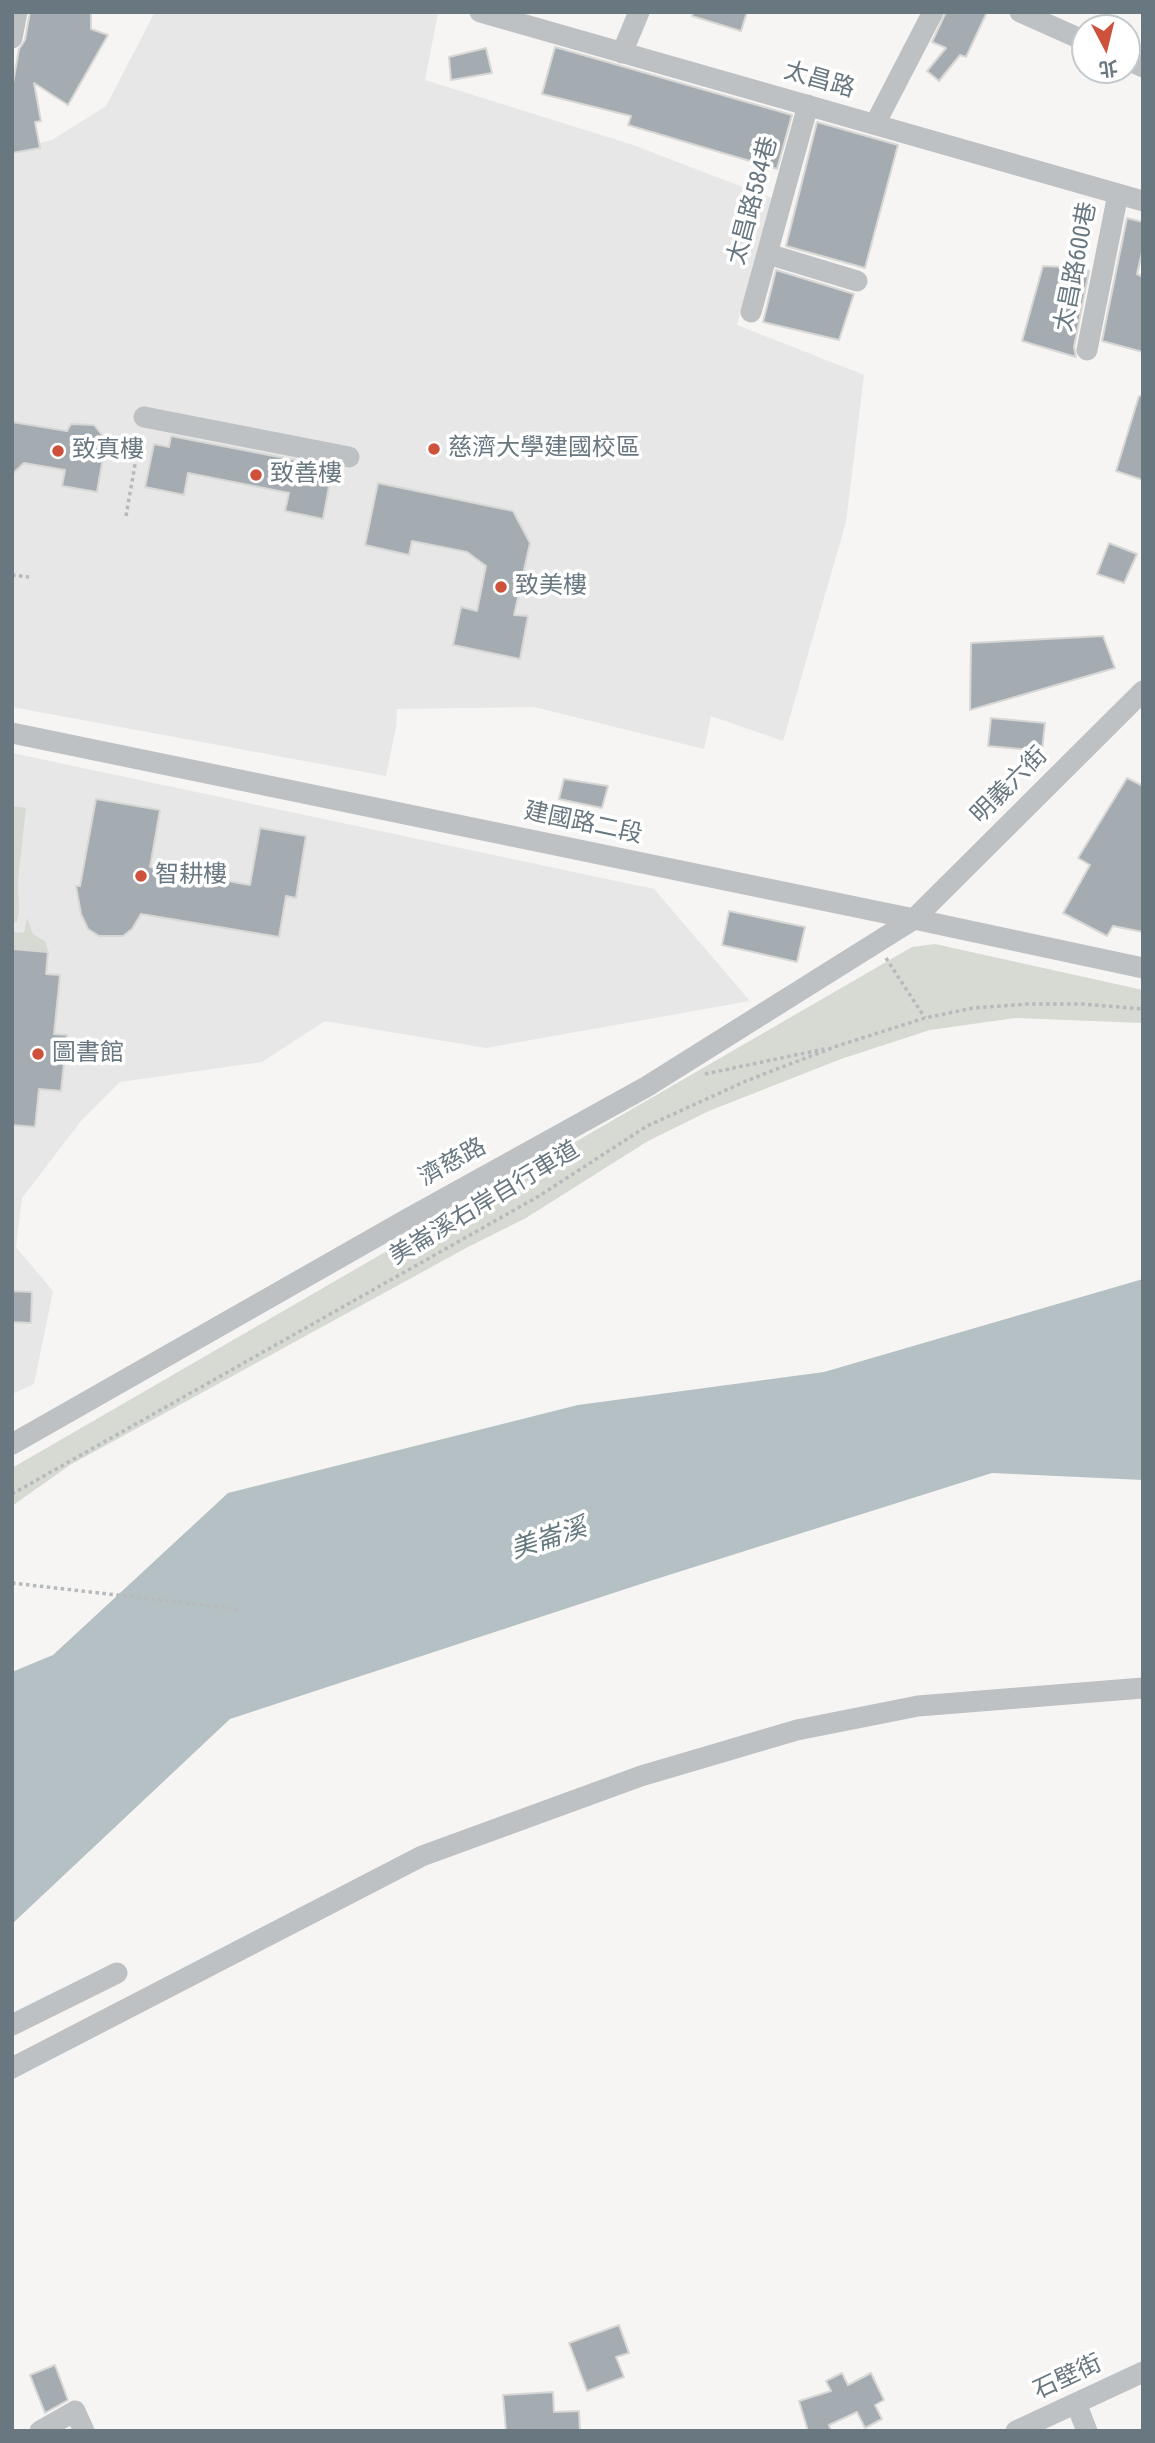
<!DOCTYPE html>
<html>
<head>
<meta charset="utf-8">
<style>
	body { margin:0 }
	#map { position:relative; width:1155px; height:2443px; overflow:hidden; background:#f6f5f3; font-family:"Roboto Condensed","Noto Sans TC",sans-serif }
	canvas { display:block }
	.frame { position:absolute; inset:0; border:14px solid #687780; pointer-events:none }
	.north { position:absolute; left:1071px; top:14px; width:70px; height:70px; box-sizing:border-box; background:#fff; border:2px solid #c3c9cc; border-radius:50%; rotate:173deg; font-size:19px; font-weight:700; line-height:28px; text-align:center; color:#687780 }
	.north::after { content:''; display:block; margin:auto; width:24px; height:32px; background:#ce523b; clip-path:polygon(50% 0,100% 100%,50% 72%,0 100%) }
</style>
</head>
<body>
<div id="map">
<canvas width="1155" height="2443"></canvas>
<div class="frame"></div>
<div class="north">北</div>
</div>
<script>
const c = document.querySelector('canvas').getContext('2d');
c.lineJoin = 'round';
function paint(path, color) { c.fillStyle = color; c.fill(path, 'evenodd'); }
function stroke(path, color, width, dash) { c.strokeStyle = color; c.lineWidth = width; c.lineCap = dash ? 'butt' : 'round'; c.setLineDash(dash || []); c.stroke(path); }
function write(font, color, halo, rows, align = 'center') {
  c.font = font + ' "Roboto Condensed","Noto Sans TC",sans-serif'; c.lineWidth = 7; c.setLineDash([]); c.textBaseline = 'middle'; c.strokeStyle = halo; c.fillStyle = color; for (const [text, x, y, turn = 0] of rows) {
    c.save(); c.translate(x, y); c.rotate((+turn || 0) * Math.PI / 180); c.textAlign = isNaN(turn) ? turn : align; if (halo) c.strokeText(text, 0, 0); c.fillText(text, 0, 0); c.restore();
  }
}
const built = new Path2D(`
	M155,12l283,1 -13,67 205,64 142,54 -35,127 127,50 -18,147 -63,219 -72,-25 -7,33 -170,-42 -137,2 -1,18 -10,49 -374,-69v-558l40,-9 54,-34z
	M12,753l642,136 96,112 -264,47 -161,-27 -63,41 -142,20 -39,39 -59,77 -6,49 37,44 -19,93 -22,10z`);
const green = new Path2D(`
	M12,806l14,2 -8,72 1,33 -2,9h-5z
	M27,918l6,16 13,8 2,10 -36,-3v-17l12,1z
	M935,944l208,46v33l-128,-5 -85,12 -89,29 -132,52 -61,30 -122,77 -58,29 -398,218 -58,41v-38l900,-521z`);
const water = new Path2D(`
	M1143,1279v201l-151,-7 -339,107 -423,139 -218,205v-252l41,-17 175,-162 350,-88 246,-33z`);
const building = new Path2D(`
	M30,12h61v17l17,6 -40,70 -34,-22 7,38 -6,1 5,26 -28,5v-64l7,-40 6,-9z
	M693,12h54l-6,19 -49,-15z
	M946,12h41l-21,45 -6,-2 -21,26 -12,-10 19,-23 -14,-6z
	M555,47l237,68 -15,54 -149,-44 3,-9 -89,-22z
	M486,48l6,25 -41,7 -2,-23z
	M817,122l81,23 -33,123 -79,-22z
	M1127,218l16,4v26l-6,26 6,3v75l-41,-11z
	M1043,266l21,1 25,4 -15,76 2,10 -54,-16z
	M776,270l78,24 -15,46 -76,-18z
	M1139,396h4v84l-27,-9z
	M12,422l55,9 4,-7 23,1 12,15 -9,52 -35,-6 3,-16 -41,-7 -12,11z
	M171,436l144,28 -3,13 18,4 -7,38 -38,-8 4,-18 -101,-20 -4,22 -39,-8 9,-43 15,3z
	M378,483l135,28 17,32 -16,72 14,1 -8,43 -67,-14 8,-38 16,4 9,-45 -19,-14 -55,-11 -3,14 -44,-10z
	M1109,543l28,11 -13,29 -27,-9z
	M1103,636l12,32 -145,42 1,-67z
	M991,718l54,5 -3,28 -54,-5z
	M1127,778l16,8v146l-30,-6 -6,10 -44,-23 27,-48 -12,-7z
	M564,779l44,7 -6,22 -43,-9z
	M96,799l64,11 -10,57 100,18 10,-57 46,8 -10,62 -10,-2 -7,41 -138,-23 -9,15 -9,7h-24l-11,-7 -7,-15 -5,-28h4z
	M729,911l76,16 -8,35 -75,-17z
	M12,949l36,3 -2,22 14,1 -6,59 13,1 -6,56 -22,-2 -4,38 -23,-2z
	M12,1291l20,1 -1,31 -19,-1z
	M619,2325l10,28 -13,4 8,20 -37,14 -18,-48z
	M55,2365l13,35 -23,13 -15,-38z
	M842,2373l6,12 23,-12 13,27 -9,5 7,14 -17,9 -8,-16 -28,13 2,6h-23l-9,-30 32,-10 -5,-10z
	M553,2392l1,20 25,-1 1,20h-74l-3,-36z`);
const path = new Path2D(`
	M126,516l14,-80
	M12,575l17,2
	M886,958l39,60
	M705,1074l119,-25
	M12,1494l527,-298 108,-70 99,-45 91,-35 88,-28 48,-10 55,-4h54l61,5
	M12,1583l227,26`);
const minor = new Path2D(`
	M480,12l663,189
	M1020,12l65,29
	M12,38l5,-26
	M622,53l17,-41
	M1127,60l16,7
	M875,124l58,-112
	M768,254l89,27
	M751,312l57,-207
	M1087,350l31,-156
	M144,417l205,40
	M12,733l902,186 229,49
	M12,1444l397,-226 237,-131 268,-168 229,-228
	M12,2025l105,-52
	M12,2068l410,-212 219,-80 156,-46 121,-24 225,-18
	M1076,2403l11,28
	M40,2431l35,-20 9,20
	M1016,2431l127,-59`);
const markers = [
	[434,449,7,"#ce523b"],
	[58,451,7,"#ce523b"],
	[256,475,7,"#ce523b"],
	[501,587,7,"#ce523b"],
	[141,876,7,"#ce523b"],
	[38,1054,7,"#ce523b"]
];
const streetNames = [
	["太昌路",819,81,16],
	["太昌路584巷",754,201,-75],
	["太昌路600巷",1077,267,-79],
	["明義六街",1010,786,-45],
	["建國路二段",583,824,12],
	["濟慈路",453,1163,-29],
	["美崙溪右岸自行車道",485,1204,-31],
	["石壁街",1068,2378,-25]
];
const poiNames = [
	["慈濟大學建國校區",448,449],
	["致真樓",72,451],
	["致善樓",270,475],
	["致美樓",515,587],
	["智耕樓",155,876],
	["圖書館",52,1054]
];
const waterNames = [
	["美崙溪",549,1540,-18]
];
paint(built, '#e6e7e6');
paint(green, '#d6dad3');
paint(water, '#b4c0c3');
paint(building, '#a5acb1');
stroke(building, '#d7d7d5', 2);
stroke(path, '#b7babc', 3.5, [3.5, 3.5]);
stroke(minor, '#bdc1c4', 21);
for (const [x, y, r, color] of markers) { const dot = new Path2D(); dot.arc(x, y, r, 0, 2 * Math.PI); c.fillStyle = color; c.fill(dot); stroke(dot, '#fff', 2.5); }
write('24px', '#687780', '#fff', streetNames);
write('24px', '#687780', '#fff', poiNames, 'left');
write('italic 26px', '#64787d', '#fff', waterNames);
</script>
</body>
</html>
